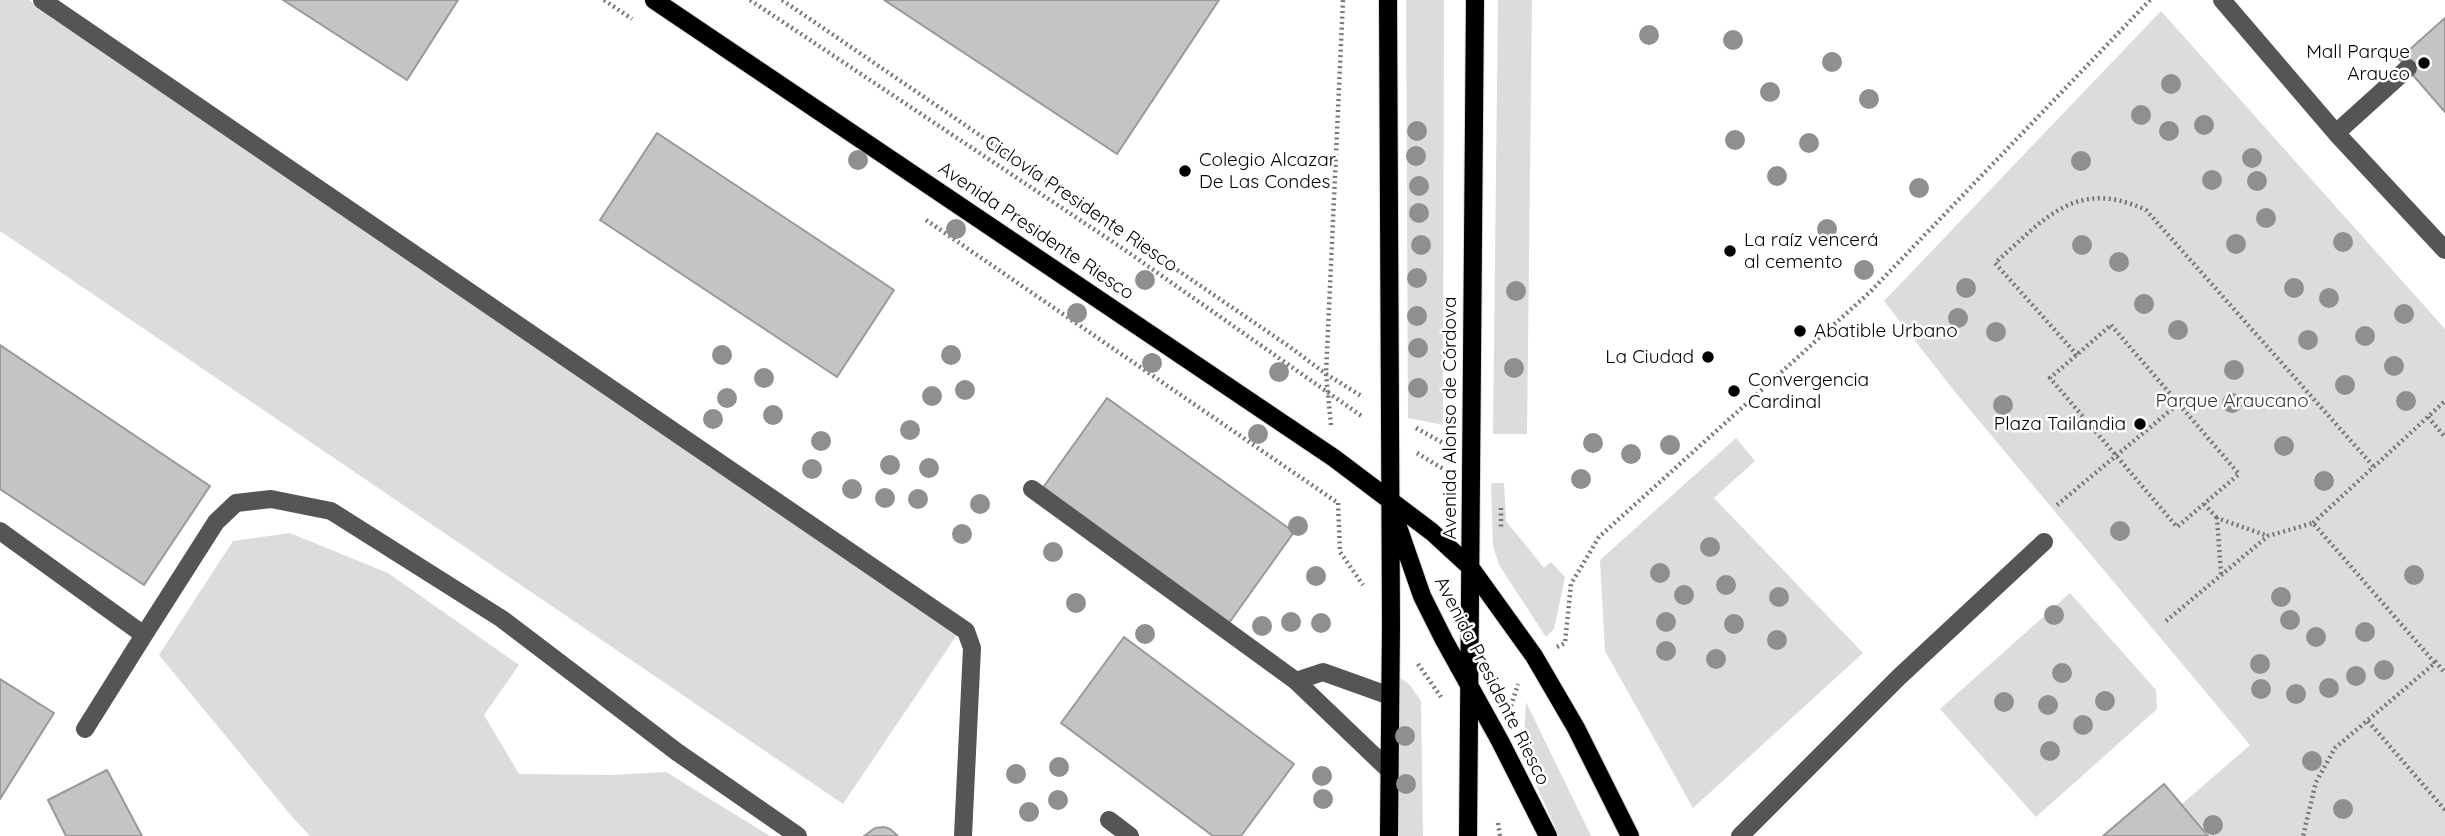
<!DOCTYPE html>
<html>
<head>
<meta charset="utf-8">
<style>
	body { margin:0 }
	canvas { display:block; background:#fff }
</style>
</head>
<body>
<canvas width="2445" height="836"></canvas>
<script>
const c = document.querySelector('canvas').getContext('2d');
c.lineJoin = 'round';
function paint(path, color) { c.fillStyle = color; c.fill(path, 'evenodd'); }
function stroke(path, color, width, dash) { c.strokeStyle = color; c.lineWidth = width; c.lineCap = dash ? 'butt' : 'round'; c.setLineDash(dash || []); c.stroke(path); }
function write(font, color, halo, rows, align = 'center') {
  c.font = font + ' Quicksand,sans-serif'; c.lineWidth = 5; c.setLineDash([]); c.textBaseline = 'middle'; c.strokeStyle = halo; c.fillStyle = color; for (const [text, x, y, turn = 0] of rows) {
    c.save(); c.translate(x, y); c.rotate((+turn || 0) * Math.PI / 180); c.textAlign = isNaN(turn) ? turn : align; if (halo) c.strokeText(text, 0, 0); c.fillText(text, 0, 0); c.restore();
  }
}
const green = new Path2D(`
	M0,0h29l930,632 -116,172 -843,-573z
	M1406,0h38l-1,425 -35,-7z
	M1498,0h34l-5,434h-34z
	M2161,11l284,318v507h-235l-28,-32 68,-59 -295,-353 -71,-91z
	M1736,438l19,23 -41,37 149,155 -170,155 -88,-157 -5,-91z
	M1491,483h13l2,38 38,47 7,-6 14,15 -11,52 -8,8 -47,-72 -6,-19z
	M290,533l98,40 131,92 -35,50 35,59 94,1 53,-3 104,64h-460l-16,-17 -135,-164 74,-114z
	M2070,593l86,97 1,19 -121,108 -96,-108z
	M1391,671l19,14 11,16 2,135h-32z
	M1526,702l65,134h-32l-36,-81z`);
const building = new Path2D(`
	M283,0h175l-51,80z
	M884,0h335l-102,154z
	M2445,18v94l-46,-53z
	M657,133l237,157 -57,87 -237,-157z
	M0,345l210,141 -66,99 -144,-96z
	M1107,398l187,134 -65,91 -187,-134z
	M1124,637l170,127 -53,72h-28l-152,-113z
	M0,679l54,34 -54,86z
	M107,770l35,66h-76l-18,-36z
	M2164,784l44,52h-105z
	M884,827l6,2 8,7h-34l11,-8z`);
const path = new Path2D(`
	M604,0l28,19
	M750,0l375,250 238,167
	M782,0l508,347 36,27 37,23
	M926,220l412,283
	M2111,325l128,149 -62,53 -127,-149z
	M2077,355l-82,-92c49,-43 80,-86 151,-53l228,257
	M2428,417l17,20
	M1331,425l-5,-51 17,-374
	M1416,428l29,16
	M1417,453l28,17
	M1338,503l2,49 23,33
	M2204,504l13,14
	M2057,505l121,-101
	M1501,508v19
	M2313,523l132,-122
	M2221,574l-4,-56 51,18
	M2166,621l102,-85 45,-13 122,140 -100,85 -19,34 -13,54
	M1557,647l8,-4 6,-59 28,-47 271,-245 280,-292
	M2435,661l10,12
	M1418,664l23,33
	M1511,706l7,-22
	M2368,721l77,89
	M1498,823l2,13`);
const minor = new Path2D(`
	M42,0l924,631 6,17 -9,188
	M2222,0l114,133 109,117
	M2336,133l72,-65
	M1032,489l264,192 93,89
	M0,531l144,104 -59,94
	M144,635l72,-113 20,-19 35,-4 60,12 171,108 175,133 121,84
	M1296,681l27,-9 67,24
	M1109,820l21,16
	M1740,836l159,-159 145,-135`);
const major = new Path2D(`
	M654,0l680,458 98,74 38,35 64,89 42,72 54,108
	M1388,0l3,625 -2,211
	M1396,521l26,75 22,44 56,101 48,95
	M1468,836l7,-836`);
const trees = [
	[1649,35],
	[1733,40],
	[1832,62],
	[2171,84],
	[1770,92],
	[1869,99],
	[2141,115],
	[2204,125],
	[1417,131],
	[2169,131],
	[1735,140],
	[1809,143],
	[1416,156],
	[2252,158],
	[858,160],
	[2081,161],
	[1777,176],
	[2212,180],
	[2257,181],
	[1419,186],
	[1919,188],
	[1419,213],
	[2266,218],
	[956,229],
	[1827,229],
	[2343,242],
	[2236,244],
	[1421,245],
	[2082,245],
	[2119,262],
	[1864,270],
	[1417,278],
	[1145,280],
	[1966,288],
	[2294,288],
	[1516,291],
	[2329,298],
	[2144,304],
	[1077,313],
	[2404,314],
	[1417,316],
	[1958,318],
	[2178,330],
	[1996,332],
	[2365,336],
	[2308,340],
	[1418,348],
	[722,355],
	[951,355],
	[1152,363],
	[2394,366],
	[1514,368],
	[2234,370],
	[1279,372],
	[764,378],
	[2345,385],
	[1418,388],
	[965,390],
	[932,396],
	[727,398],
	[2406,401],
	[2232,403],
	[2003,405],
	[773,415],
	[713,419],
	[910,430],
	[1258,434],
	[821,441],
	[1593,443],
	[1670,445],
	[2284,446],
	[1631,454],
	[890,465],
	[929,468],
	[812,469],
	[1581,479],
	[2324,481],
	[852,489],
	[885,498],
	[918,499],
	[980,504],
	[1298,526],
	[2120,531],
	[962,534],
	[1710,547],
	[1053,552],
	[1660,573],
	[2414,575],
	[1316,576],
	[1726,585],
	[1684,595],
	[1779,597],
	[2281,597],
	[1076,603],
	[2054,615],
	[2290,620],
	[1291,622],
	[1666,622],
	[1321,623],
	[1734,624],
	[1262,626],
	[2365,632],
	[1145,634],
	[2316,637],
	[1777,640],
	[1666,651],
	[1716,659],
	[2260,664],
	[2384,670],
	[2062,673],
	[2356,676],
	[2329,688],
	[2261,689],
	[2296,694],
	[2105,701],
	[2004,702],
	[2048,705],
	[2083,725],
	[1405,736],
	[2050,751],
	[2312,761],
	[1059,767],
	[1016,774],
	[1322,776],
	[1406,784],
	[1323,799],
	[1058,800],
	[2343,809],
	[1029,812],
	[2213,825]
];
const markers = [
	[2424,63,7,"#000"],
	[1185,171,7,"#000"],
	[1730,251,7,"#000"],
	[1800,331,7,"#000"],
	[1708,357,7,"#000"],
	[1734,391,7,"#000"],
	[2140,424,7,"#000"]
];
const poiNames = [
	["Mall Parque",2410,52,"right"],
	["Arauco",2410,74,"right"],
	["Colegio Alcazar",1199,160],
	["De Las Condes",1199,182],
	["La raíz vencerá",1744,240],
	["al cemento",1744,262],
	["Abatible Urbano",1814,331],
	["La Ciudad",1694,357,"right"],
	["Convergencia",1748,380],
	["Cardinal",1748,402],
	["Plaza Tailandia",2126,424,"right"]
];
const streetNames = [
	["Ciclovía Presidente Riesco",1081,204,34],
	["Avenida Presidente Riesco",1036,231,34],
	["Avenida Alonso de Córdova",1450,418,-90],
	["Avenida Presidente Riesco",1492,681,63]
];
const parkNames = [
	["Parque Araucano",2232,401]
];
paint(green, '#dcdcdc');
paint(building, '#c4c4c4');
stroke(building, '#999', 2);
stroke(major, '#dbdbdb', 20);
stroke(path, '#777', 4.5, [2, 3.5]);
stroke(minor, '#555', 18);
stroke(major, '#000', 18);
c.fillStyle = '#8f8f8f';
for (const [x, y] of trees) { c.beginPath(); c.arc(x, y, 10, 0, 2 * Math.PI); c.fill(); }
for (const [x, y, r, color] of markers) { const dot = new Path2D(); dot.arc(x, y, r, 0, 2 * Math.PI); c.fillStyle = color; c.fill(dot); stroke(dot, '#fff', 2.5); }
write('19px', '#000', '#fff', poiNames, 'left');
write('19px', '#000', '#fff', streetNames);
write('19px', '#333', '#fff', parkNames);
</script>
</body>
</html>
